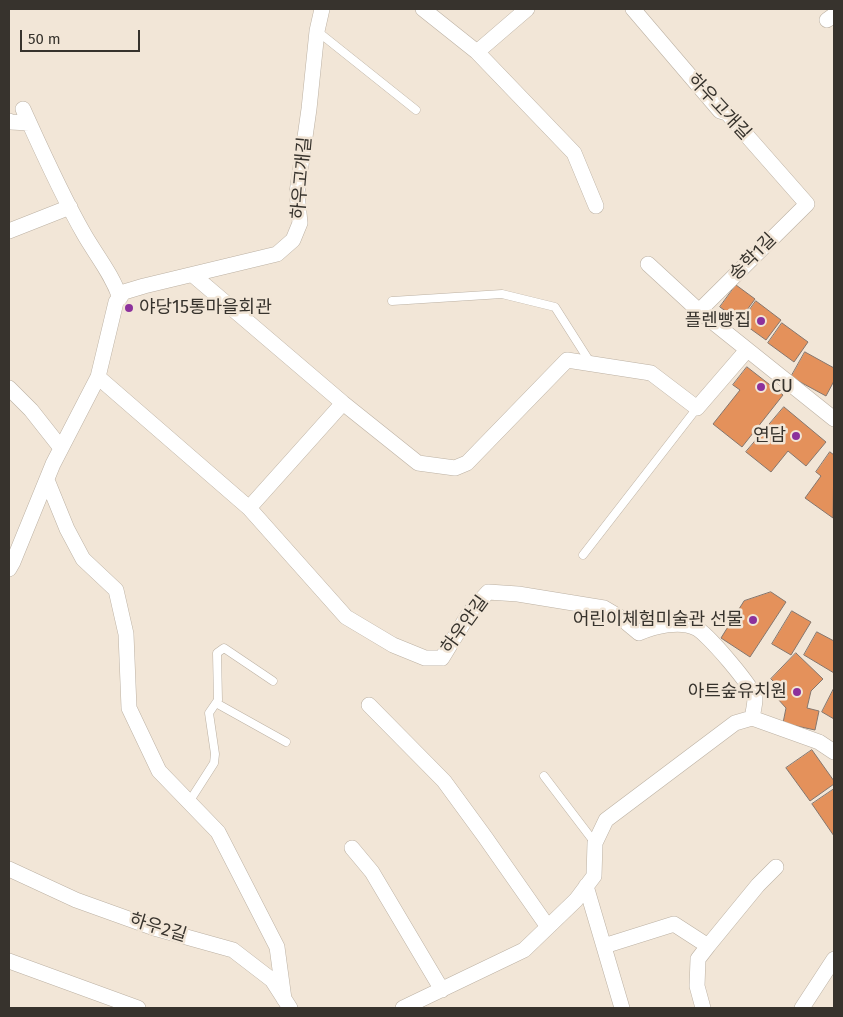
<!DOCTYPE html>
<html>
<head>
<meta charset="utf-8">
<style>
	body { margin:0 }
	#map { position:relative; width:843px; height:1017px; overflow:hidden; background:#f2e6d7; font-family:"Fira Sans",sans-serif }
	canvas { display:block }
	.frame { position:absolute; inset:0; border:10px solid #37332d; pointer-events:none }
	.scale { position:absolute; left:20px; top:30px; width:120px; height:22px; box-sizing:border-box; border:2px solid #37332d; border-top:0; padding-left:6px; font-size:15px; line-height:18px; white-space:nowrap; color:#37332d; -webkit-text-stroke:4px #f2e6d7; paint-order:stroke }
</style>
</head>
<body>
<div id="map">
<canvas width="843" height="1017"></canvas>
<div class="frame"></div>
<div class="scale">50 m</div>
</div>
<script>
const c = document.querySelector('canvas').getContext('2d');
c.lineJoin = 'round';
function paint(path, color) { c.fillStyle = color; c.fill(path, 'evenodd'); }
function stroke(path, color, width, dash) { c.strokeStyle = color; c.lineWidth = width; c.lineCap = dash ? 'butt' : 'round'; c.setLineDash(dash || []); c.stroke(path); }
function write(font, color, halo, rows, align = 'center') {
  c.font = font + ' "Fira Sans","Noto Sans KR",sans-serif'; c.lineWidth = 5; c.setLineDash([]); c.textBaseline = 'middle'; c.strokeStyle = halo; c.fillStyle = color; for (const [text, x, y, turn = 0] of rows) {
    c.save(); c.translate(x, y); c.rotate((+turn || 0) * Math.PI / 180); c.textAlign = isNaN(turn) ? turn : align; if (halo) c.strokeText(text, 0, 0); c.fillText(text, 0, 0); c.restore();
  }
}
const building = new Path2D(`
	M736,285l19,14 -16,22 -19,-14z
	M756,301l25,19 -15,20 -25,-18z
	M782,323l26,19 -14,20 -26,-19z
	M805,352l29,16v13l-8,15 -35,-19z
	M747,367l36,28 -41,52 -29,-23 27,-34 -7,-5z
	M784,407l42,35 -20,24 -18,-15 -17,21 -25,-20z
	M830,452l4,3 -1,63 -28,-20 16,-22 -5,-4z
	M771,592l15,10 -36,55 -29,-19 23,-37z
	M792,611l19,11 -20,33 -19,-11z
	M817,632l17,9v32l-30,-18z
	M796,653l27,26 -12,12 -4,17 12,3 -4,19 -32,-7 3,-15 -9,-10 7,-6 -13,-13z
	M834,688v31l-12,-7z
	M812,750l22,31v3l-24,17 -24,-33z
	M834,789v47l-22,-32z`);
const service = new Path2D(`
	M317,31l99,79
	M392,301l110,-7 53,13 35,55
	M583,555l114,-147
	M216,703l70,39
	M544,776l51,67
	M189,802l25,-39 1,-9 -6,-41 9,-13 -1,-47 7,-5 49,33`);
const minor = new Path2D(`
	M423,9l54,43 50,-43
	M633,9l87,102 7,2 80,91 -108,107 -51,-47
	M827,20l7,-5
	M477,52l97,101 22,53
	M23,109c19,42 38,85 61,125 12,21 28,40 36,64
	M9,121l2,1 18,1
	M9,231l61,-24
	M193,275l150,128 75,60 37,5 12,-5 100,-103 84,13 46,35 50,-58
	M699,311l135,108
	M98,377l151,131 94,-105
	M9,388l22,22 30,38
	M47,480l20,49 16,30 33,31 10,44 3,74 30,63 59,61 59,115 7,52
	M249,508l97,109 47,28 32,13h17l28,-46 18,-20 30,2 86,14 17,10 18,15c16,-7 41,-13 57,-5 10,4 58,60 59,70 0,7 -2,14 -3,20l-17,5 -129,97 -11,23 -1,33 -18,24 -52,50 -121,58
	M9,569l4,-7 40,-98 45,-87 18,-75 8,-10 20,-6 133,-32 16,-14 7,-17 -3,-30 12,-84 8,-78 5,-22
	M369,705l75,76 41,56 63,90
	M752,718l67,24 15,10
	M352,848l20,24 70,118
	M9,869l67,31 78,28 79,22 39,30 18,28
	M586,886l36,122
	M604,946l70,-22 34,22 50,-61 18,-18
	M9,961l129,47
	M703,1008l-6,-22 1,-27 10,-13
	M802,1008l32,-49`);
const markers = [
	[129,308,5,"#8c319c"],
	[761,321,5,"#8c319c"],
	[761,387,5,"#8c319c"],
	[796,436,5,"#8c319c"],
	[753,620,5,"#8c319c"],
	[797,692,5,"#8c319c"]
];
const streetNames = [
	["하우고개길",719,107,47],
	["하우고개길",302,178,-85],
	["송학1길",753,257,-45],
	["하우안길",465,625,-54],
	["하우2길",158,928,17]
];
const poiNames = [
	["야당15통마을회관",139,308,"left"],
	["플렌빵집",751,321],
	["CU",771,387,"left"],
	["연담",786,436],
	["어린이체험미술관 선물",743,620],
	["아트숲유치원",787,692]
];
paint(building, '#e4915b');
stroke(building, '#85766d', 1);
stroke(service, '#bcb1a3', 9);
stroke(minor, '#bcb1a3', 16);
stroke(service, '#fff', 8);
stroke(minor, '#fff', 15);
for (const [x, y, r, color] of markers) { const dot = new Path2D(); dot.arc(x, y, r, 0, 2 * Math.PI); c.fillStyle = color; c.fill(dot); stroke(dot, '#f2e6d7', 2); }
write('18px', '#37332d', '#f2e6d7', streetNames);
write('18px', '#37332d', '#f2e6d7', poiNames, 'right');
</script>
</body>
</html>
